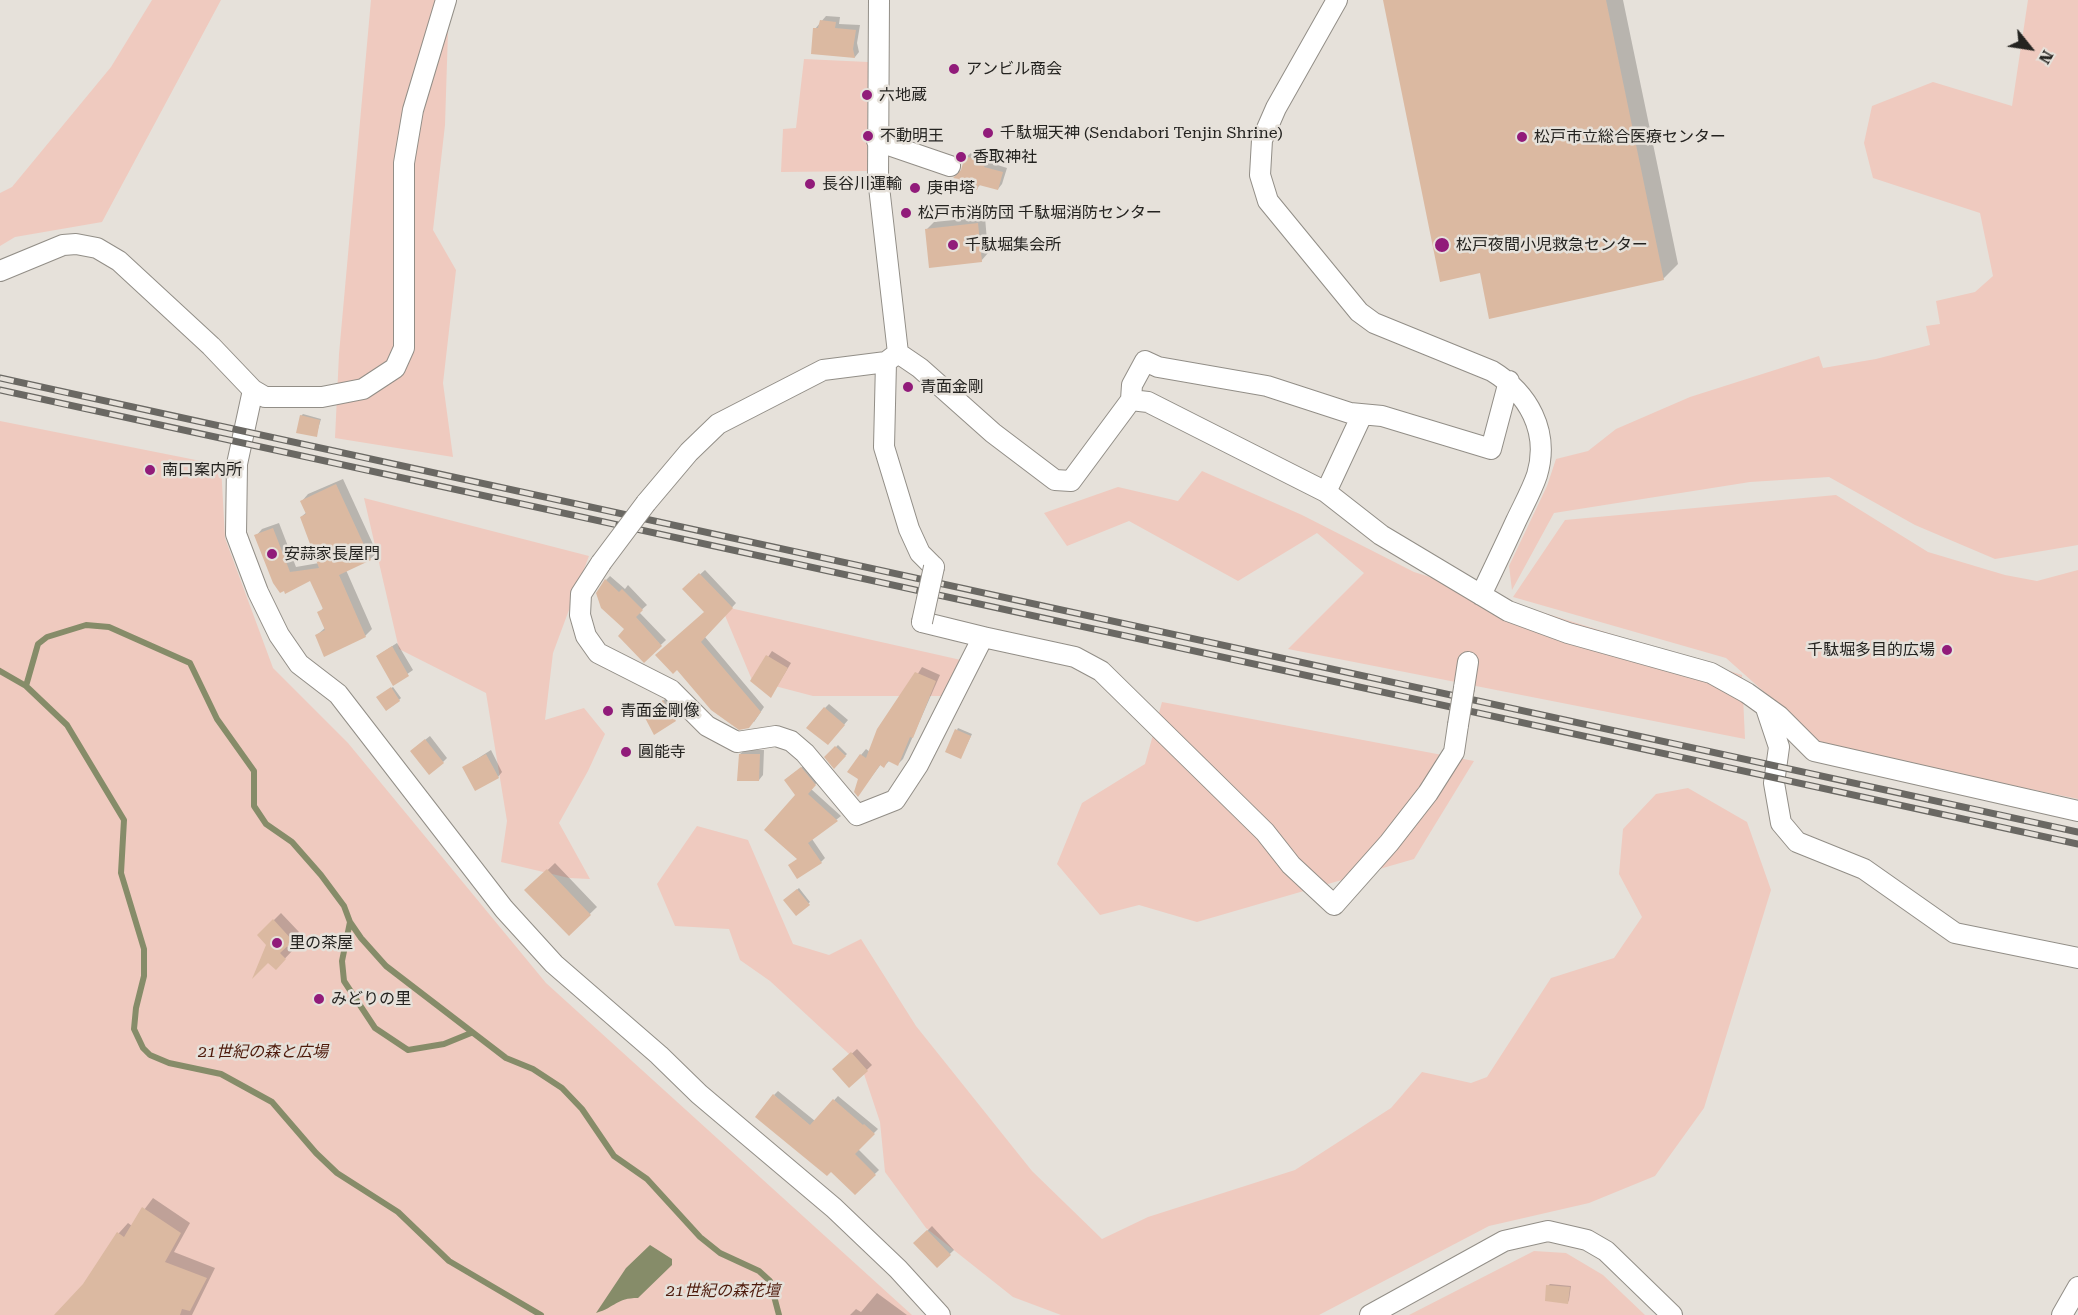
<!DOCTYPE html>
<html>
<head>
<meta charset="utf-8">
<style>
	body { margin:0 }
	#map { position:relative; width:2078px; height:1315px; overflow:hidden; background:#e6e1da; font-family:"Roboto Serif",serif }
	canvas { display:block }
	.north { position:absolute; left:2000px; top:18px; width:60px; height:60px; -webkit-text-stroke:4px #e6e1da; paint-order:stroke; rotate:120deg; font-size:16px; font-weight:700; line-height:24px; text-align:center; color:#242320 }
	.north::after { content:''; display:block; margin:auto; width:21px; height:27px; background:#242320; clip-path:polygon(50% 0,100% 100%,50% 72%,0 100%) }
</style>
</head>
<body>
<div id="map">
<canvas width="2078" height="1315"></canvas>
<div class="north">N</div>
</div>
<script>
const c = document.querySelector('canvas').getContext('2d');
c.lineJoin = 'round';
function paint(path, color) { c.fillStyle = color; c.fill(path, 'evenodd'); }
function stroke(path, color, width, dash) { c.strokeStyle = color; c.lineWidth = width; c.lineCap = dash ? 'butt' : 'round'; c.setLineDash(dash || []); c.stroke(path); }
function write(font, color, halo, rows, align = 'center') {
  c.font = font + ' "Roboto Serif","Noto Sans JP",serif'; c.lineWidth = 5; c.setLineDash([]); c.textBaseline = 'middle'; c.strokeStyle = halo; c.fillStyle = color; for (const [text, x, y, turn = 0] of rows) {
    c.save(); c.translate(x, y); c.rotate((+turn || 0) * Math.PI / 180); c.textAlign = isNaN(turn) ? turn : align; if (halo) c.strokeText(text, 0, 0); c.fillText(text, 0, 0); c.restore();
  }
}
const green = new Path2D(`
	M152,0h69l-119,222 -87,15 -15,9v-53l12,-6 99,-120z
	M371,0h78l-4,125 -12,105 23,40 -13,113 10,74 -118,-19 4,-84z
	M2028,0h50v545l-83,14 -80,-34 -86,-48 -79,5 -196,31 -42,77 -3,-24 38,-80 9,-27 32,-8 28,-22 74,-32 129,-41 4,12 53,-9 54,-14 -4,-19 14,-2 -4,-23 39,-9 18,-16 -13,-63 -107,-35 -9,-35 8,-37 61,-24 79,24z
	M804,59l64,3 -1,109 -86,1 2,-43 13,-1z
	M0,421l221,44 4,73 48,130 75,75 198,240 366,332h-912z
	M1202,471l100,44 112,57 328,103 3,64 -457,-90 76,-76 -47,-40 -79,48 -109,-60 -62,25 -23,-33 74,-26 60,14z
	M1836,495l92,57 77,23 32,6 41,-11v229l-252,-52 -100,-89 -213,-61 52,-77z
	M364,498l225,58 -36,97 -8,67 39,-12 21,26 -17,37 -29,52 31,56 -21,-1 -68,-16 6,-41 -21,-128 -87,-44z
	M721,606l240,54 -19,36h-129l-61,-16z
	M1162,702l312,59 -60,98 -217,63 -58,-17 -39,10 -43,-51 25,-61 63,-39z
	M1688,788l59,34 24,68 -67,218 -49,68 -66,27 -100,23 -170,89h-258l-48,-18 -87,-69 -41,-56 -5,-50 -19,-57 -91,-84 -30,-21 -11,-31 -54,-3 -18,-42 40,-58 51,14 45,104 36,11 32,-16 55,87 116,145 70,68 46,-22 147,-47 96,-62 31,-36 49,11 16,-6 64,-99 63,-20 28,-41 -23,-43 4,-45 33,-35z
	M1534,1251l32,2 37,22 42,40h-236z`);
const water = new Path2D(`
	M650,1245l22,14v6l-34,33c-22,0 -22,9 -42,15l30,-45z`);
const shadow = new Path2D(`
	M1384,0h239l55,264 -15,15 -182,-7z
	M826,16l14,1 -1,7 21,1 -3,18 2,9 -4,5 -42,-4 2,-24z
	M971,153l18,5 -1,4 19,6 -5,16 -4,5 -17,-5 -4,4 -14,-17 3,-14z
	M985,217l3,36 -7,8 -54,-32 7,-7z
	M303,414l18,5 -5,17 -15,-20z
	M343,479l34,74 -7,6 -24,11 26,59 -7,7 -48,-1 9,-8 -7,-14 5,-6 -13,-29 -25,14 -30,-56 6,-7 17,-6 17,44 23,-4 -18,-46 6,-5 -5,-11 6,-7z
	M705,570l31,33 -31,34 59,70 -10,15 -77,-54 29,-57 -22,-22z
	M610,576l15,13 3,-4 19,20 -8,7 27,28 -22,21 -17,-32 -21,-49z
	M397,643l16,27 -20,14 -16,-28z
	M772,651l19,12 -20,33 -19,-15z
	M922,667l18,8 -37,84 -5,5 -8,-4 -6,6 -3,-2 -23,31 3,-40 5,-6 4,3z
	M393,687l8,11 -2,2 -19,-4z
	M668,697l12,18 -25,18 -10,-19z
	M829,704l19,16 -16,19 -7,-31z
	M958,728l14,6 -10,21 -5,-25z
	M430,736l17,22 -4,4 -27,-15z
	M838,745l9,9 -13,12 -8,-9z
	M491,750l11,22 -4,5 -34,-10z
	M745,750h19l-1,25 -4,5 -19,-26z
	M806,764l13,16 -8,9 30,27 -29,23 13,19 -4,4 -23,-4 -1,-63 -7,-19z
	M555,863l42,44 -28,27 -42,-44z
	M799,888l11,14 -14,12 -11,-14z
	M281,913l18,19 -13,13 6,6 -16,17 -8,-23 -9,-10z
	M857,1049l15,16 -22,21 -15,-17z
	M778,1091l37,30 23,-25 40,33 -20,20 21,21 -24,23 -81,-98z
	M153,1198l37,25 -16,29 41,16 -23,47h-136l28,-31 35,-51 9,-10 4,3z
	M932,1226l22,24 -17,16 -22,-23z
	M1550,1284l21,2 -2,14 -1,2 -20,-16z
	M877,1293l30,22h-57l6,-6 5,3z`);
const stream = new Path2D(`
	M0,671l26,15 41,39 57,95 -3,53 23,76v27l-8,32 -2,21 9,19 7,7 19,8 52,11 51,28 44,51 21,20 61,39 51,49 92,54
	M26,686l12,-42 9,-7 39,-12 23,2 81,36 27,56 37,52v35l12,18 26,18 29,33 23,31 6,16 11,16 25,28 120,92 27,11 29,19 20,21 32,47 33,23 53,58 20,16 39,18 11,10 9,34
	M350,922l-8,39 2,20 31,47 33,22 36,-6 27,-11`);
const building = new Path2D(`
	M1383,0h223l58,280 -175,39 -9,-46 -40,9z
	M820,20l16,2 -1,6 21,2 -3,19 2,9 -44,-4 2,-26h5z
	M965,156l21,7 -2,4 19,5 -5,18 -19,-5 -2,5 -20,-6 2,-5 -6,-1 8,-8z
	M978,223l4,39 -53,6 -4,-39z
	M300,415l20,5 -3,17 -21,-4z
	M336,484l35,76 -32,15 27,62 -42,20 -9,-22 10,-5 -8,-18 6,-3 -13,-28 -25,13 -1,-3 -4,2 -7,-10 -19,-48 19,-7 17,44 29,-4 -19,-51 6,-3 -6,-13z
	M699,573l34,35 -32,34 60,70 -12,16 -10,2 -28,-20 -34,-40 -4,4 -18,-19 49,-43 -22,-23z
	M605,579l14,13 3,-3 21,21 -7,7 26,29 -18,17 -26,-27 6,-7 -23,-21 -5,-15z
	M392,646l17,30 -16,10 -17,-30z
	M766,655l22,13 -17,30 -21,-17z
	M915,672l21,9 -23,57 -3,-1 -12,29 -10,-5 -4,7 -4,-3 -22,32 -4,-5 4,-13 -11,-7 13,-18 6,4 11,-29z
	M391,687l9,14 -14,10 -10,-14z
	M663,700l13,21 -22,14 -11,-21z
	M824,707l21,18 -17,20 -22,-17z
	M955,729l16,7 -10,23 -16,-7z
	M425,739l19,24 -15,12 -19,-24z
	M835,746l11,10 -12,13 -10,-12z
	M486,754l13,24 -24,13 -13,-24z
	M739,754h21l-1,27h-22z
	M801,767l15,18 -8,9 30,27 -30,22 14,20 -25,16 -9,-14 9,-6 -33,-29 31,-35 -11,-15z
	M547,869l44,46 -22,21 -45,-46z
	M797,889l13,16 -14,11 -13,-16z
	M273,919l20,22 -13,12 6,6 -10,11 -8,-7 -16,16 14,-34 -9,-10z
	M851,1052l17,19 -19,17 -17,-19z
	M773,1094l37,31 23,-26 30,26 1,-1 11,10 -20,20 21,21 -21,20 -24,-23 -4,4 -72,-59z
	M142,1207l39,26 -16,29 42,16 -17,33 -8,-2 -2,6h-126l29,-31 34,-52 7,5z
	M927,1230l24,25 -14,13 -24,-25z
	M1546,1285l24,2 -2,17 -23,-3z`);
const minor = new Path2D(`
	M879,0l-1,178 20,175 22,15 73,65 62,47 16,1 60,-81 17,2 178,90 55,43 127,76 60,22 143,40 36,20 32,23 35,35 264,60
	M1337,0l-61,108 -14,32 -2,35 8,26 91,111 15,11 118,48c36,22 58,60 45,104 -5,15 -14,31 -21,46 -11,24 -23,49 -35,74
	M877,141l73,25
	M0,271l63,-26 13,-1 21,4 22,13 92,85 42,44 12,7h57l41,-8 32,-21 9,-20v-185l9,-53 33,-110
	M886,362l-2,85 25,82 11,24 14,14
	M253,390l-16,74 -1,70 22,58 21,43 20,29 39,30 166,215 50,55 105,91 40,39 135,114 64,61 42,46
	M1131,400l1,-15 13,-24 13,6 109,19 83,27 32,3 109,33 18,-68
	M1326,492l36,-77
	M646,503l43,-51 29,-28 105,-54 63,-8 12,-9
	M601,563l-20,31 -1,21 6,21 12,17 73,37 36,36 30,16 39,-6 15,5 14,12 52,62 38,-15 23,-35 65,-128 -61,-15
	M983,637l92,20 26,14 164,161 26,33 43,40 55,-62 39,-50 26,-41 4,-27
	M1464,688l4,-26
	M1766,708l13,39 -5,36 7,40 16,19 67,27 91,64 123,25
	M1370,1315l134,-74 44,-10 39,9 19,11 66,64
	M2062,1315l16,-28`);
const rail = new Path2D(`
	M0,378l2078,454
	M0,390l2078,454`);
const minorBridge = new Path2D(`
	M601,563l45,-60
	M922,622l12,-55
	M1458,725l6,-37`);
const markers = [
	[954,69,6,"#911b7a"],
	[867,95,6,"#911b7a"],
	[988,133,6,"#911b7a"],
	[868,136,6,"#911b7a"],
	[1522,137,6,"#911b7a"],
	[961,157,6,"#911b7a"],
	[810,184,6,"#911b7a"],
	[915,188,6,"#911b7a"],
	[906,213,6,"#911b7a"],
	[953,245,6,"#911b7a"],
	[1442,245,8,"#911b7a"],
	[908,387,6,"#911b7a"],
	[150,470,6,"#911b7a"],
	[272,554,6,"#911b7a"],
	[1947,650,6,"#911b7a"],
	[608,711,6,"#911b7a"],
	[626,752,6,"#911b7a"],
	[277,943,6,"#911b7a"],
	[319,999,6,"#911b7a"]
];
const poiNames = [
	["アンビル商会",966,69],
	["六地蔵",879,95],
	["千駄堀天神 (Sendabori Tenjin Shrine)",1000,133],
	["不動明王",880,136],
	["松戸市立総合医療センター",1534,137],
	["香取神社",973,157],
	["長谷川運輸",822,184],
	["庚申塔",927,188],
	["松戸市消防団 千駄堀消防センター",918,213],
	["千駄堀集会所",965,245],
	["松戸夜間小児救急センター",1456,245],
	["青面金剛",920,387],
	["南口案内所",162,470],
	["安蒜家長屋門",284,554],
	["千駄堀多目的広場",1935,650,"right"],
	["青面金剛像",620,711],
	["圓能寺",638,752],
	["里の茶屋",289,943],
	["みどりの里",331,999]
];
const parkNames = [
	["21世紀の森と広場",263,1052],
	["21世紀の森花壇",723,1291]
];
paint(green, '#efcabf');
paint(water, '#868c69');
paint(shadow, '#0003');
stroke(stream, '#868c69', 6);
paint(building, '#dbb9a1');
stroke(minor, '#928e87', 22);
stroke(minor, '#fff', 20);
stroke(rail, '#6a6863', 7);
stroke(rail, '#e6e1da', 4.5, [14]);
stroke(minorBridge, '#928e87', 22, []);
stroke(minorBridge, '#fff', 20);
for (const [x, y, r, color] of markers) { const dot = new Path2D(); dot.arc(x, y, r, 0, 2 * Math.PI); c.fillStyle = color; c.fill(dot); stroke(dot, '#e6e1da', 2); }
write('16px', '#242320', '#e6e1da', poiNames, 'left');
write('italic 16px', '#4e1b0c', '#e6e1da', parkNames);
</script>
</body>
</html>
